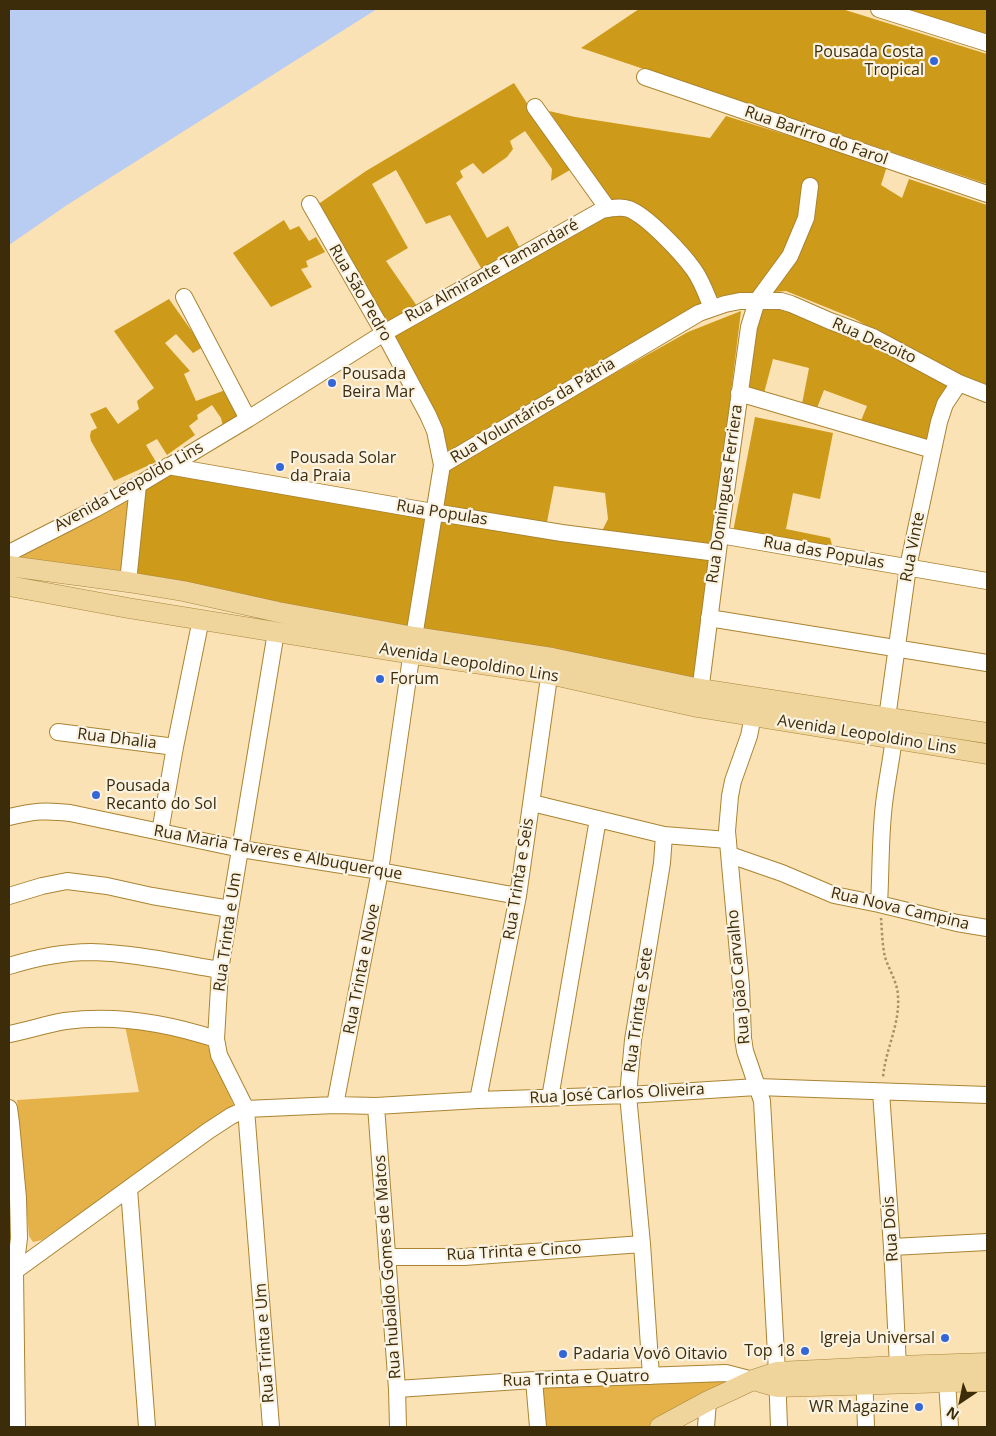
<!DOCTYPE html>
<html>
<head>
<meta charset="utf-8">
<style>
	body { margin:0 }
	#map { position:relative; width:996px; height:1436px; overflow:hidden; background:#fbe2b4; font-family:"Open Sans",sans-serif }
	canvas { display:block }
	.frame { position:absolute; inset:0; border:10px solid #3c2c09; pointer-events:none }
	.north { position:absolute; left:936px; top:1376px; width:50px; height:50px; -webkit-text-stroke:4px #faf2e2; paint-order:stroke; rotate:214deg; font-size:14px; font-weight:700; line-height:20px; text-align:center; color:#3c2c09 }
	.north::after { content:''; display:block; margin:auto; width:18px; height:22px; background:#3c2c09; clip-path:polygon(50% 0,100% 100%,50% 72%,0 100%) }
</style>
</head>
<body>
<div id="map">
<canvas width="996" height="1436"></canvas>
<div class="frame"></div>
<div class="north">N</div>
</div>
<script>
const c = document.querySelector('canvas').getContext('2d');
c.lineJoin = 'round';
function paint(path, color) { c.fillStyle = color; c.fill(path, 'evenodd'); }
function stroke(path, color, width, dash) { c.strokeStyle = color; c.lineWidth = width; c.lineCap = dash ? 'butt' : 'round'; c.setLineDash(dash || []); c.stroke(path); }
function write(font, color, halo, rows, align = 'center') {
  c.font = font + ' "Open Sans",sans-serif'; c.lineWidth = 4.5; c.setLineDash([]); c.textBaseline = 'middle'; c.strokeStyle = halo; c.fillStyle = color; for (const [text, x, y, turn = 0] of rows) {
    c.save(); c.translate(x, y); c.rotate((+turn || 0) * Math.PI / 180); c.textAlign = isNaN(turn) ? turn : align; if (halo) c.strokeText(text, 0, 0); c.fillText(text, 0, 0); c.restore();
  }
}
const green = new Path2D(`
	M131,496l-10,85 -112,-18z
	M125,1026l70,12 11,4 28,64 -192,134 -9,2 -4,-6 -12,-136 122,-8z
	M738,1381l-89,46h-104l-4,-42z`);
const forest = new Path2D(`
	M639,9h203l145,45v130l-406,-136z
	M893,9h94v30z
	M514,83l56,87 -19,11 1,-12 -27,-38 -15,10 3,8 -6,8 -24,17 -10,-11 -13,8 3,6 -7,6 31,55 21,-12 15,28 -39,19 -34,-58 -24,9 -30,-54 -24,14 36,64 -22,13 31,45 -31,17 -69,-118 49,-34z
	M549,111l26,6 135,21 16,-22 161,50 -6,19 21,13 7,-19 78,26v185l-28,-11 -104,-60 -69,-28 -70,6 -36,-57 -46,-38 -25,-3z
	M603,212h16l26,11 45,49 16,33 -262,154 -55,-124z
	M284,220l6,10 9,-4 10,15 7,-4 9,15 -19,9 2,6 -7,2 11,18 -41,20 -38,-54z
	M169,299l34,48 -10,6 -17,-19 -11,9 25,28 -6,3 12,27 32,-12 16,28 -21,9 -2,-8 -9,-13 -15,10 1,4 -9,7 6,9 -28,20 -10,-16 -11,6 10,17 -42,19 -23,-40 -1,-5 1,-5 6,-3 -7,-14 16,-7 12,17 21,-15 -2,-8 17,-13 -40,-57z
	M759,305l21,1 78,31 96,47 -23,62 -71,-23 7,-17 -43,-16 -7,18 -15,-4 7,-36 -36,-9 -10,38 -20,-6z
	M741,311l-29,236 -111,-14 7,-14 -3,-26 -51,-7 -7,36 -105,-15 5,-40 241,-135z
	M755,417l78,16 -13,66 -27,-6 -7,36 44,9 4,14 -101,-20z
	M169,470l258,45 -17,116 -277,-52 9,-91z
	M437,520l273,38 -15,122 -273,-49z`);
const water = new Path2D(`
	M9,9h368l-310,196 -58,40z`);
const path = new Path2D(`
	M881,918c1,12 1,26 4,39 4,13 13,26 13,40 2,28 -13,53 -15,81`);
const minor = new Path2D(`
	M879,9l108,34
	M645,77l342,117
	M535,107l73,102
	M310,204l74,129 44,82 7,16 7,34
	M184,297l64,122
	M739,393l194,57
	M168,466l265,46 129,21 155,20
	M720,535l267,46
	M9,553l86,-44 43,-24 110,-66 136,-86 218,-123c9,-2 18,-4 27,-1 18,7 53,44 65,61 8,11 13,26 18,38
	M128,582l10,-97
	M709,618l278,45
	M699,700l21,-165 29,-208 8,-26 33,-45 16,-38 4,-32
	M753,716l-4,20 -16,45 -3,15 -3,35 14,155 2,52 2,13 17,50 15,271 2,55
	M887,718l21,-151 31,-145 6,-18 14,-21
	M58,732l117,15
	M532,803l132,32 64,5
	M9,817c25,-6 36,-7 61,-4l171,36 139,22 138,25
	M160,832l15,-85 26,-128
	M730,855l52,18 52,22 45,9 78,19 30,5
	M9,896l33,-10 25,-5 40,5 45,10 78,13
	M879,904c2,-33 1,-67 5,-100 3,-26 9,-51 11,-77
	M9,966c26,-8 54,-14 82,-14 43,1 87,11 129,18
	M9,1034c18,-3 37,-10 56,-13 51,-7 102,2 151,18
	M881,1092l11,155 6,119
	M550,1098l48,-279
	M478,1100l40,-204 33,-233
	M335,1105l45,-234 34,-234 28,-172 257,-152 26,-9 15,-3h41l10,3 39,17 43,16 86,46 28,11
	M376,1106l21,283 1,38
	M9,1108l2,15 7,75 1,40 -4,33 2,156
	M129,1189l18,238
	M892,1247l95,-5
	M387,1257h77l178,-13
	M15,1271l193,-140 23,-15 15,-7 89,-4 41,1 102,-6 150,-5 129,-8 230,8
	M864,1372l2,55
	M651,1376l-9,-132 -14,-149 5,-55 29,-177 2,-28
	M534,1380l4,47
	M947,1382l3,45
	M397,1389l137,-9 192,-7 27,7
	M271,1427l-25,-318 -27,-54 -3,-16 4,-69 56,-338
	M706,1427l2,-26`);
const major = new Path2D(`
	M9,566l119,16 55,9 95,21 136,25 138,21 148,31 287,44
	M9,586l119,22 284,46 137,20 148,33 290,47
	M753,1380l24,7 210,-6
	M660,1427l48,-26 24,-11 21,-10 24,-8 121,-6 89,-3`);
const markers = [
	[934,61,5,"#3466d6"],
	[332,383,5,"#3466d6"],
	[280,467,5,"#3466d6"],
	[380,679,5,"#3466d6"],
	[96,795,5,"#3466d6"],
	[945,1338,5,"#3466d6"],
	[805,1351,5,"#3466d6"],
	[563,1354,5,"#3466d6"],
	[919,1407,5,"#3466d6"]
];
const poiNames = [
	["Pousada Costa",924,52,"right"],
	["Tropical",924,70,"right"],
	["Pousada",342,374],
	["Beira Mar",342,392],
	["Pousada Solar",290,458],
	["da Praia",290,476],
	["Forum",390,679],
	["Pousada",106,786],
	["Recanto do Sol",106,804],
	["Igreja Universal",935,1338,"right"],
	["Top 18",795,1351,"right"],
	["Padaria Vovô Oitavio",573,1354],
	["WR Magazine",909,1407,"right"]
];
const streetNames = [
	["Rua Barirro do Farol",816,136,19],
	["Rua Almirante Tamandaré",492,271,-29],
	["Rua São Pedro",360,293,60],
	["Rua Dezoito",874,341,24],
	["Rua Voluntários da Pátria",533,411,-31],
	["Avenida Leopoldo Lins",129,487,-29],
	["Rua Domingues Ferriera",725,494,-82],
	["Rua Populas",442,513,9],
	["Rua Vinte",913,547,-79],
	["Rua das Populas",824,553,10],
	["Avenida Leopoldino Lins",469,663,9],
	["Avenida Leopoldino Lins",867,735,9],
	["Rua Dhalia",117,739,7],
	["Rua Maria Taveres e Albuquerque",278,853,10],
	["Rua Trinta e Seis",519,879,-81],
	["Rua Nova Campina",900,909,13],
	["Rua Trinta e Um",228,932,-82],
	["Rua Trinta e Nove",362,969,-79],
	["Rua João Carvalho",739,977,-95],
	["Rua Trinta e Sete",639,1010,-82],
	["Rua José Carlos Oliveira",617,1094,-3],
	["Rua Dois",891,1229,-94],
	["Rua Trinta e Cinco",514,1252,-3],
	["Rua hubaldo Gomes de Matos",388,1267,-94],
	["Rua Trinta e Um",265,1343,-94],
	["Rua Trinta e Quatro",576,1379,-2]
];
paint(green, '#e4b248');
paint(forest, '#ce9a1a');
paint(water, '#b9cdf2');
stroke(minor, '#aa8431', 18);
stroke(major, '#aa863d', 21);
stroke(path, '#a59067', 2.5, [2.5, 2.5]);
stroke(minor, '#fff', 16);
stroke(major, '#efd49b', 20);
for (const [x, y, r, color] of markers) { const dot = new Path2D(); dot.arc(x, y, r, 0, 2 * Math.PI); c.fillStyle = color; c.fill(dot); stroke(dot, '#faf2e2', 2); }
write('16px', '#3c2c09', '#faf2e2', poiNames, 'left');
write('16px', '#3c2c09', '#faf2e2', streetNames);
</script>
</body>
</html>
